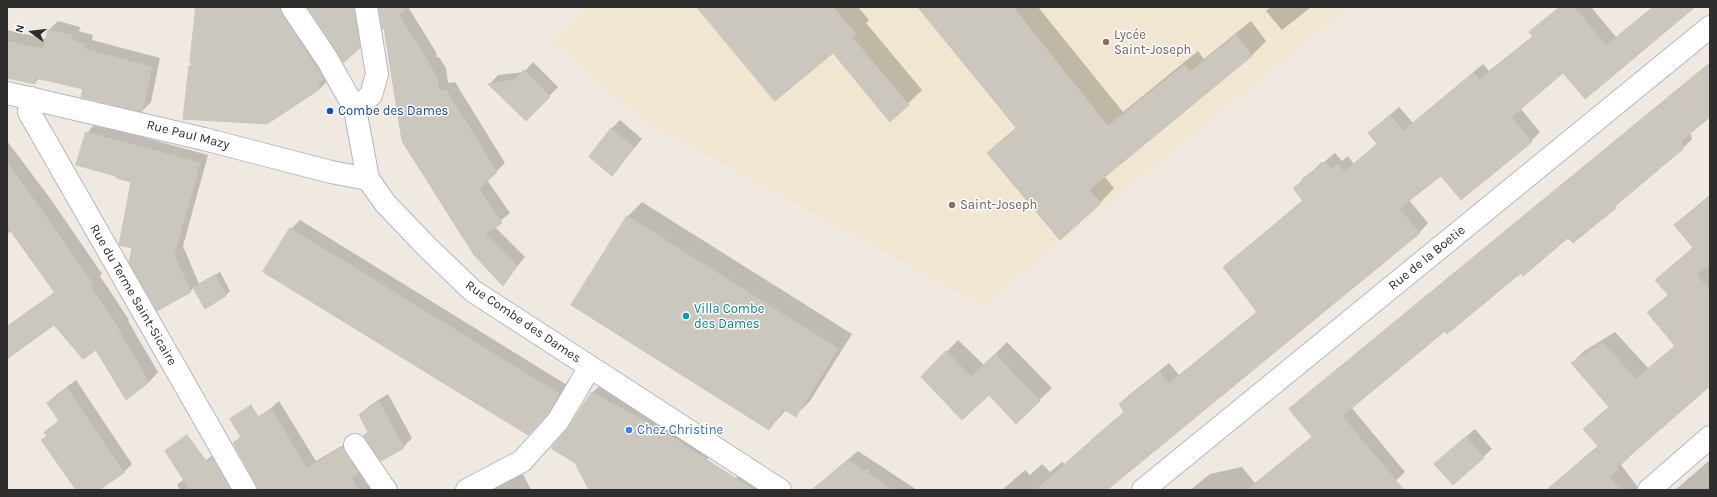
<!DOCTYPE html>
<html>
<head>
<meta charset="utf-8">
<style>
	body { margin:0 }
	#map { position:relative; width:1717px; height:497px; overflow:hidden; background:#efe9e1; font-family:Karla,sans-serif }
	canvas { display:block }
	.frame { position:absolute; inset:0; border:8px solid #2e2e2e; pointer-events:none }
	.north { position:absolute; left:12px; top:12px; width:40px; height:40px; -webkit-text-stroke:3px #fff; paint-order:stroke; rotate:285deg; font-size:11px; font-weight:700; line-height:16px; text-align:center; color:#2e2e2e }
	.north::after { content:''; display:block; margin:auto; width:14px; height:18px; background:#2e2e2e; clip-path:polygon(50% 0,100% 100%,50% 72%,0 100%) }
</style>
</head>
<body>
<div id="map">
<canvas width="1717" height="497"></canvas>
<div class="frame"></div>
<div class="north">N</div>
</div>
<script>
const c = document.querySelector('canvas').getContext('2d');
c.lineJoin = 'round';
function paint(path, color) { c.fillStyle = color; c.fill(path, 'evenodd'); }
function stroke(path, color, width, dash) { c.strokeStyle = color; c.lineWidth = width; c.lineCap = dash ? 'butt' : 'round'; c.setLineDash(dash || []); c.stroke(path); }
function write(font, color, halo, rows, align = 'center') {
  c.font = font + ' Karla,sans-serif'; c.lineWidth = 3; c.setLineDash([]); c.textBaseline = 'middle'; c.strokeStyle = halo; c.fillStyle = color; for (const [text, x, y, turn = 0] of rows) {
    c.save(); c.translate(x, y); c.rotate((+turn || 0) * Math.PI / 180); c.textAlign = isNaN(turn) ? turn : align; if (halo) c.strokeText(text, 0, 0); c.fillText(text, 0, 0); c.restore();
  }
}
const education = new Path2D(`
	M588,7h761l-365,298 -28,-14 -315,-172 -89,-78z`);
const shadow = new Path2D(`
	M197,7h94l37,73 -8,9 -136,29 6,-52 2,-2z
	M308,7h55l5,32 -9,8z
	M380,7h28l28,45 1,6 2,-1 7,11 2,15 7,-1 50,81 -18,17 23,33 -16,13 31,31 -22,27 -118,-258z
	M698,7h160l11,13 -3,3 56,67 -32,31 -57,-69z
	M934,7h104l85,105 75,-61 6,8 47,-38 15,20 -14,14 -148,121 10,12 -14,15 -111,-50 28,-26z
	M1271,7h40l-29,23 -16,-19z
	M1560,7h31l25,30 37,-30h41l-130,65 -44,36 20,24 -9,9 -90,33 -32,26 19,23 -9,10 -313,257h-104l23,-20 5,5 12,-11 8,8 12,-10 3,2 60,-53 -5,-6 9,-10 40,-32 10,12 79,-64 -34,-44 79,-67 -9,-12 28,-26h2l11,-9 7,8 6,-5 6,8 24,-21 -9,-10 30,-26 14,16 70,-59 6,7 44,-35 -2,-4z
	M58,21l22,6 -1,4 14,4 -1,5 68,18 -9,44 -9,9 -57,-23 -45,-10 -5,5 -28,-6v-47l40,9 2,-9z
	M533,62l25,25 -32,33 -36,-36 8,-9 26,-3z
	M1710,63v53l-20,16 2,7 -9,9 -59,50 -9,9 -47,30 -47,35 -76,58 -94,77 54,65 -19,18h-196l20,-16 32,-7 13,16 58,-47 -22,-27 9,-9z
	M620,120l22,19 -30,36 -1,-46z
	M95,124l113,31 -25,91 16,38 21,-12 10,19 -4,4 -21,13 -11,-20 -4,3 -56,-43 -2,-66 -14,-7 -31,-42z
	M7,141l45,60 50,73 -2,2 29,44 -1,1 30,51 -9,10 -52,-34 -43,-25 -47,18v-15l48,-34 -44,-61 -4,3z
	M1710,195v189l-82,72 1,1 -8,8 19,25h-94l53,-45 -3,-27 14,-12 -38,-43 12,-12 31,-19 33,36 28,-23 -27,-33 20,-18 -12,-14 36,-33 -18,-22 12,-11z
	M642,202l210,132 -42,67 -15,15 -9,-6 -17,19 -197,-124 56,-89z
	M300,220l267,165 -11,19 -19,21 -246,-196z
	M958,340l26,25 23,-23 45,46 -36,34 -27,-28 -67,-17z
	M76,380l56,84 -9,9 -26,17h-20l-35,-50 5,-5 -1,-3 13,-12 -11,-17 9,-9z
	M603,383l113,67 -9,9 -51,31h-66l-22,-60 25,-38z
	M388,394l24,44 -9,9 -39,-11 5,-5 -9,-16 9,-9z
	M279,401l37,60 36,-21 22,50h-116l-1,-6 -23,-40 15,-18z
	M1475,429l17,20 -39,35 -9,-28z
	M858,451l59,39h-60l12,-21 -23,21h-34z
	M215,453l29,37h-64l-3,-5z
	M1710,460v30h-35z
	M747,470l32,20h-60z
	M522,472l9,18h-45z`);
const building = new Path2D(`
	M196,7h84l2,7 42,65 -7,6 3,4 -53,35 -84,-5 6,-53h4l-3,-4z
	M307,7h47l6,41 -17,15z
	M379,7h29l-9,8 29,46v5h2l7,11 2,14 7,-1 51,82 -18,17 23,34 -17,11 32,32 -14,20 -29,-31 -72,-114 -18,-113 -2,1z
	M697,7h136l23,27 -4,3 57,68 -19,17 -57,-69 -58,48z
	M918,7h95l95,119 76,-61 6,7 46,-37 16,21 -163,134 12,13 -41,37 -73,-87 29,-25z
	M1560,7h14l32,39 47,-39h42l-110,92 -22,-26 -52,44 21,25 -71,58 -20,-24 -22,17 -20,16 21,24 -313,257h-71l60,-54 28,-24 -5,-8 40,-32 10,12 88,-72 -34,-45 80,-66 -10,-13 9,-6v-3l23,-17 7,8 6,-6 6,8 33,-28 -9,-11 22,-18 13,16 70,-58 7,7 53,-43 -4,-5z
	M48,30l24,5 -1,5 14,4 -1,5 68,18 -10,45 -61,-15 2,-8 -47,-11 -1,6 -28,-6v-37l36,8z
	M1710,63v54l-29,24 2,8 -68,57 1,2 -43,35 -5,-5 -45,38 -2,-3 -74,61 -2,-3 -103,85 62,74h-156l64,-53 -23,-28z
	M524,70l26,27 -24,24 -38,-37 26,-4z
	M611,128l23,20 -22,28 -23,-19z
	M86,132l114,31 -26,92 17,37 -34,19 -28,-49 3,-14 -13,-3 12,-63 -15,-4v-2l-40,-11z
	M7,163l35,48 51,73 -3,2 30,44 -1,1 30,51 -23,18 -30,-50 -13,9 -29,-34 -47,34v-32l48,-34 -48,-67z
	M1710,197v71l-2,-3 -12,9 14,17v95l-93,81 1,2 -8,8 10,13h-73l51,-44 -15,-17 26,-22 -38,-44 32,-20 33,36 39,-33 -28,-34 22,-16 -14,-16 38,-32 -19,-23z
	M627,216l211,133 -42,68 -13,-8 -14,21 -198,-125z
	M290,228l269,166 -11,20 -20,21 -265,-163z
	M215,275l11,21 -21,13 -12,-21z
	M946,351l25,26 24,-23 45,47 -24,23 -27,-29 -27,25 -41,-43z
	M67,388l57,85 -25,17h-23l-35,-50 6,-4 -3,-4 15,-11 -12,-18z
	M592,392l73,41 89,57h-165l-14,-27 -24,-15 16,-19z
	M379,402l25,46 -23,13 -18,-25 5,-4 -9,-17z
	M251,405l7,12 13,-8 36,59 36,-21 16,26 -8,5 7,12h-101l-1,-6 -23,-41 8,-6 -11,-18z
	M187,435l20,27 6,-4 18,32h-41l-25,-39z
	M1466,437l18,21 -31,27 -19,-21z
	M848,460l45,30h-81z`);
const street = new Path2D(`
	M292,7l35,52 28,50 13,70 17,24 43,45 45,43 307,199
	M7,93l197,46 127,33 37,7
	M31,98l-2,14 216,378
	M355,109l16,-14 6,-21 -11,-67
	M355,445l27,40 4,5
	M467,490l55,-29 36,-40 32,-54
	M1143,490l567,-463
	M1649,490l61,-53`);
const markers = [
	[1106,42,4,"#8d6e63"],
	[330,111,4,"#1a4fb4"],
	[952,205,4,"#8d6e63"],
	[686,316,4,"#0f9aa8"],
	[629,430,4,"#3f7fe0"]
];
const educationNames = [
	["Lycée",1114,35],
	["Saint-Joseph",1114,50],
	["Saint-Joseph",960,205]
];
const transitNames = [
	["Combe des Dames",338,111]
];
const streetNames = [
	["Rue Paul Mazy",188,135,14],
	["Rue de la Boetie",1427,258,-39],
	["Rue du Terme Saint-Sicaire",133,295,60],
	["Rue Combe des Dames",523,322,34]
];
const cultureNames = [
	["Villa Combe",694,309],
	["des Dames",694,324]
];
const shopNames = [
	["Chez Christine",637,430]
];
paint(education, '#f0e6d1');
paint(shadow, '#0003');
paint(building, '#cbc7bf');
stroke(building, '#cbc5ba', 1);
stroke(street, '#b4b7c1', 24);
stroke(street, '#fff', 22);
for (const [x, y, r, color] of markers) { const dot = new Path2D(); dot.arc(x, y, r, 0, 2 * Math.PI); c.fillStyle = color; c.fill(dot); stroke(dot, '#fff', 1.5); }
write('13px', '#785e54', '#fff', educationNames, 'left');
write('13px', '#164399', '#fff', transitNames, 'left');
write('13px', '#2e2e2e', '#fff', streetNames);
write('13px', '#0d838f', '#fff', cultureNames, 'left');
write('13px', '#366cbe', '#fff', shopNames, 'left');
</script>
</body>
</html>
